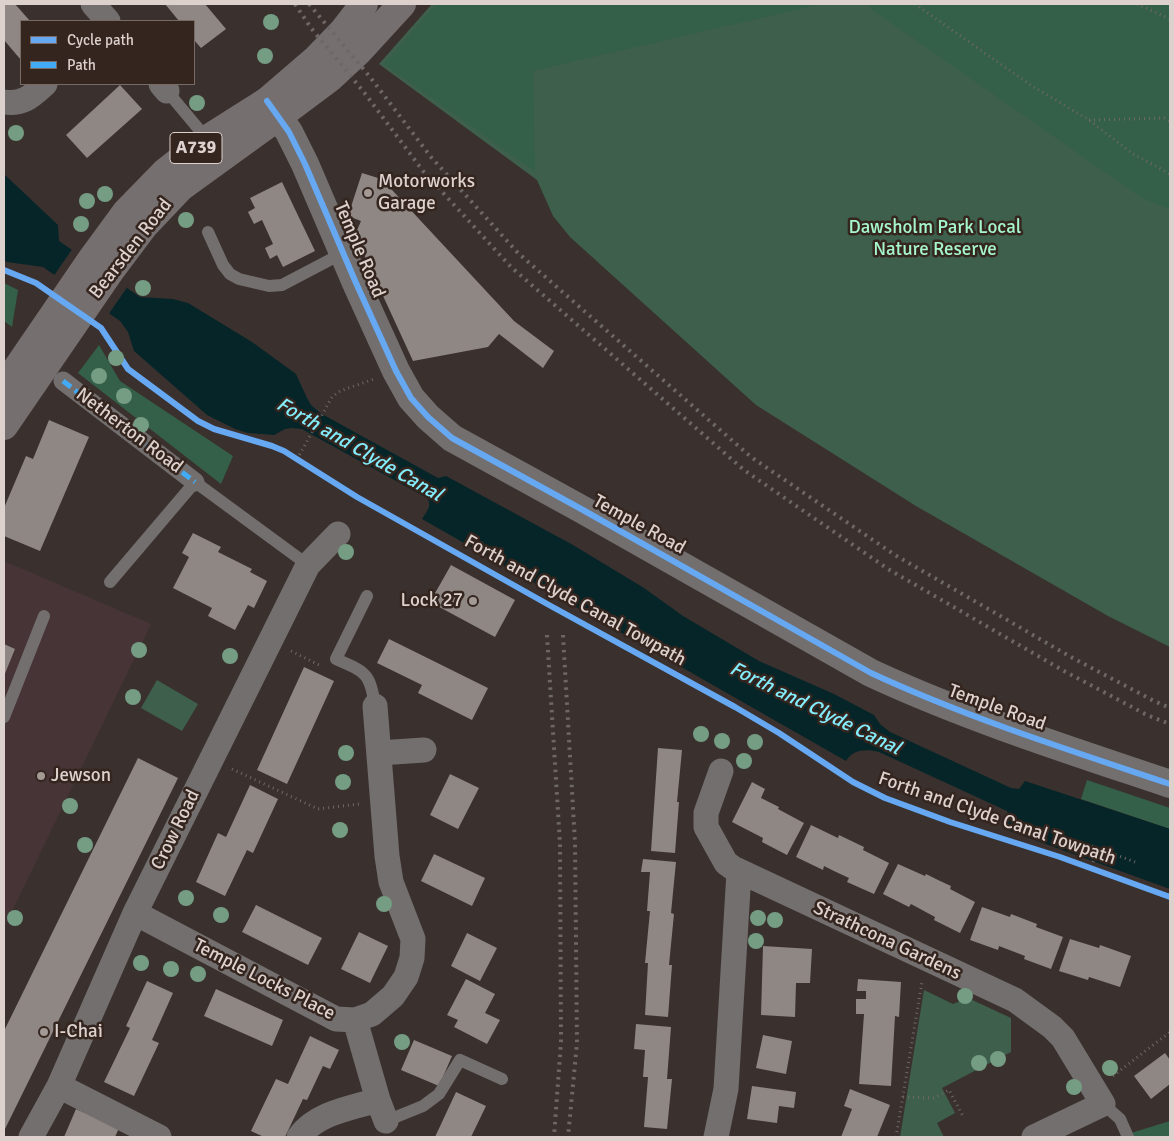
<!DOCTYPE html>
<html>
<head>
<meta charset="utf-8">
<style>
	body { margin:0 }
	#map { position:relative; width:1174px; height:1141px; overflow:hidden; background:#3a312e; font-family:Signika,sans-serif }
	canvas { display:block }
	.frame { position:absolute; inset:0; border:5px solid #dcd1cd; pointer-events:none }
	.legend { position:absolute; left:20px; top:20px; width:175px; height:65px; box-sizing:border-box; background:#35251f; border:1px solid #786a65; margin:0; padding:6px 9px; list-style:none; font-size:15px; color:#dcd1cd }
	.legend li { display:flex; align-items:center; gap:10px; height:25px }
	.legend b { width:25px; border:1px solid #786a65 }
</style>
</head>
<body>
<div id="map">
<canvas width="1174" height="1141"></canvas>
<div class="frame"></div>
<ul class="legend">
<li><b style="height:6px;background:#66a8f1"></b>Cycle path</li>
<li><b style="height:6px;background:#42abf6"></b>Path</li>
</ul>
</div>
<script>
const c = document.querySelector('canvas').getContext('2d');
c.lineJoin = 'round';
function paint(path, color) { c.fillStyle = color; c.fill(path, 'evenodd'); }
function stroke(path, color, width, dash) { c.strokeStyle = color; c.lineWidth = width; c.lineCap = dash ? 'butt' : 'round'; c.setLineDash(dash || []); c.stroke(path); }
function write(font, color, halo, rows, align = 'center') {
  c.font = font + ' Signika,sans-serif'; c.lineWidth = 5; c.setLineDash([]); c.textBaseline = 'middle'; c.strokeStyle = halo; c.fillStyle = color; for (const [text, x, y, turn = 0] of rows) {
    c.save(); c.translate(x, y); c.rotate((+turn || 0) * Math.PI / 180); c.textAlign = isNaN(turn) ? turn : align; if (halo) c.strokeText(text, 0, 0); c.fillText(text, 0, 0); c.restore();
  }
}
const commercial = new Path2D(`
	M4,561l147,63 -147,304z`);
const green = new Path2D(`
	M432,4h738v643l-62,-31 -192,-110 -160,-101 -186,-168 -17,-21 -16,-36 -158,-116z
	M157,680l41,24 -16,27 -41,-23z
	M924,990l29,14 15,-6 43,20v34l-69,36 13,25 -18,10 7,14h-44z`);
const forest = new Path2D(`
	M436,4h385l-288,67 2,101 -151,-108z
	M870,4h300v205l-28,-11 -271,-189z
	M4,283l14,7 -6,37 -8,-6z
	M99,345l21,36 113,75 -12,28 -143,-111z
	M1087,780l83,28v21l-89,-30z
	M1170,1121v16h-52z`);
const water = new Path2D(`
	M4,174l54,51 1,16 81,56 33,2 15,4 64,39 44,32 11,24 4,7 9,8 118,65 8,-2 127,69 71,43 39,28 76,45 75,33 40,21 6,9 10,8 121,56 8,1 6,-8 145,48v60l-166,-60 5,-13 -2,-5 -128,-59c-12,-3 -26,-3 -33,9l-424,-242c4,-7 11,-14 5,-21l-118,-65 -7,-4 -10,-1 -7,1 -11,6 -26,-2 -13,-4 -28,-14 -73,-64 -6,-19 -8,-11 -77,-54 -36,-5 -3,-2z`);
const pier = new Path2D(`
	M73,248l55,38 -20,29 -55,-38z`);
const building = new Path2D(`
	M4,4h11l15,17h-9v39l-17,-20z
	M165,4h40l21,25 -25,19 -7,-8v-19h-15z
	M120,85l22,24 -55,49 -21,-23z
	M362,173l16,5 1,-2 135,145 40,30 -11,17 -44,-34 -11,13 -75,14 -58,-126 6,-14 -13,-5z
	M282,182l33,69 -32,16 -6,-12 -7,4 -5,-11 8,-4 -11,-24 -8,4 -6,-12 7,-4 -5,-10z
	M49,420l40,17 -49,114 -36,-15v-28l22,-52 7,3z
	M193,533l28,14 -3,5 34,17 -2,3 17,9 -13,27 -6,-3 -13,25 -27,-14 4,-8 -39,-20 16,-31 -7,-4z
	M451,565l64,35 -20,37 -65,-35z
	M389,639l99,49 -16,32 -54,-27 4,-8 -45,-22z
	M4,644l11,5 -11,27z
	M304,667l30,14 -47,103 -30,-14z
	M658,748l24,2 -5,52h2l-4,51 -24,-2z
	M138,758l40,20 -174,353v-100z
	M450,774l29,14 -21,41 -28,-14z
	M752,782l13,7 -4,9 18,9 -1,2 26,14 -17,32 -25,-13 1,-4 -31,-16z
	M250,785l28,14 -25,54 -6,-3 -22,46 -29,-14 22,-49 8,4z
	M811,825l27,13 1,-3 25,12 -1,3 26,13 -15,31 -27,-12 2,-4 -13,-6 -12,-6 -1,4 -27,-13z
	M434,854l51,24 -13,28 -51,-25z
	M643,859l33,3 -5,51 3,1 -5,51h3l-4,52 -23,-2 3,-52h-3l5,-52h-3l3,-39h-9z
	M898,864l27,12 1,-2 12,6 13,6 -1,3 25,13 -15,31 -26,-13 1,-3 -24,-13 -2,3 -26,-13z
	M256,905l66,33 -14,27 -66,-33z
	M982,907l28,10 1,-3 26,10 -1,3 27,10 -12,32 -27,-10 1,-3 -26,-10 -1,4 -28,-10z
	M359,932l29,14 -18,37 -29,-14z
	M467,933l30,15 -17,33 -29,-15z
	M1070,939l29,9 1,-3 31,11 -11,31 -31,-10 -1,3 -29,-9z
	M763,946l49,3 -2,34h-14l-1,34 -34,-2z
	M466,979l29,15 -10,19 15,7 -13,24 -33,-17 4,-7 -11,-5z
	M858,979l43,3 -2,35 -4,-1 -4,70 -32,-2 5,-70h-8v-15h10v-8h-9z
	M147,981l26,12 -21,47 7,3 -25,53 -30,-14 26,-54 -4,-2z
	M216,989l67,31 -11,26 -68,-30z
	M636,1024l35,3 -4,52h5l-5,50 -23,-2 4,-50h-5l2,-27 -11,-1z
	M763,1035l29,6 -6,33 -30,-6z
	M310,1036l29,14 -9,19 -7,-3 -16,34 -4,-1 -18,38h-21l-13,-6 25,-52 12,5z
	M414,1040l38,16 -13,30 -38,-16z
	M1165,1053l5,7v24l-19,15 -17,-23z
	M752,1086l44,6 -2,16 -15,-2 -2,17 -30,-4z
	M850,1089l40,16 -13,32h-36l11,-28 -8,-3z
	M456,1092l30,14 -15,31h-36z
	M76,1109l43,19 -4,9h-51z`);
const path = new Path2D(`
	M915,4l114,80 60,36 44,34 37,20
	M1137,4l33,15
	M1089,120l75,-2 6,3
	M297,459l35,-62 8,-6 34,-12
	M291,651l28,14
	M232,769l86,40 41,-5
	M1092,846l43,16
	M1093,862l6,-14
	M1113,1076l57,-44
	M903,1097l31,1 15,-8 15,28
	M896,1137l26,-155`);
const service = new Path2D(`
	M167,91l40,48
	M208,232l15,33 7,9 9,5 30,7 13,-1 61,-32
	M110,582l85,-100 113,83
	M367,596l-31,63c30,13 34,14 39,47
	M4,717l40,-101
	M1103,1104l17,15 8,18
	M386,1121l37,-15 16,-12 21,-34 42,19`);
const pedestrian = new Path2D(`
	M63,381l132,101`);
const minor = new Path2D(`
	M93,4l15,17
	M161,84l6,7
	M4,102c19,3 28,-6 41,-18
	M379,753l45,-3
	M721,771l-15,42v14l20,36 7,5 282,132 37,27 11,11 40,66 -69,33
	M135,913l201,106 19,1 23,80 8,21
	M355,1020l17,-6 21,-18 13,-19 6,-19 1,-19 -22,-57 -4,-26 -12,-150
	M59,1086l100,51
	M31,1137l28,-51 76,-173 173,-348 30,-31
	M299,1137c17,-24 52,-29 79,-37
	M716,1137l10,-48 13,-217`);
const tertiary = new Path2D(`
	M267,101l22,31 16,32 51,119 40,88 15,27 17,19 24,21 131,72 288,163c97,45 198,77 299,111`);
const primary = new Path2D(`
	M4,387l89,-130 33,-45 39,-40 42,-33 60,-38 50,-43 26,-27 21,-27
	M4,426l107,-156 33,-44 36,-38 98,-71 52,-39 28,-26 44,-48`);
const rail = new Path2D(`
	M295,4l16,24 52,63 60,80 88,96 233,203 144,99 176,102 83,44 23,9
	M309,4l61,73 61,80 87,96 233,204 144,98 176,102 83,44 16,7
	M547,635l13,209 1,198 -7,95
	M563,635l12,208 2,200 -9,94`);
const quiet = new Path2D(`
	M63,381l132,101`);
const cycleway = new Path2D(`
	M267,101l22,31 16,32 51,119 40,88 15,27 17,19 24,21 131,72 288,163c97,45 198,77 299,111
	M4,270l32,13 65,45 27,41 70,52 16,8 58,17 12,5 73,46 192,108 186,102 44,26 74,49 32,16 65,24 110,35 110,40`);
const trees = [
	[271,22],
	[265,56],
	[197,103],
	[16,133],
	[105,194],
	[87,201],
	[186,220],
	[81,224],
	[143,288],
	[116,358],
	[99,376],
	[124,396],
	[141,425],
	[346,552],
	[139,650],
	[230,656],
	[133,697],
	[701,734],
	[722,741],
	[755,742],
	[346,753],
	[744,761],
	[343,782],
	[70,806],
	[340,830],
	[85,845],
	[186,898],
	[384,904],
	[221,915],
	[15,918],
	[758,918],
	[775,920],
	[756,941],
	[141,963],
	[171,969],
	[198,974],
	[965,996],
	[402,1042],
	[998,1059],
	[979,1063],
	[1110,1068],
	[1074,1087]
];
const markers = [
	[368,193,5,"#a39995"],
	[473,601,5,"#a39995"],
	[41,776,5,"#a39995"],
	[44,1032,5,"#a39995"]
];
const shields = [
	[196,148,52]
];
const shieldNames = [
	["A739",196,148]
];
const poiNames = [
	["Motorworks",378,182],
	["Garage",378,204],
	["Lock 27",463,601,"right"],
	["Jewson",51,776],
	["I-Chai",54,1032]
];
const parkNames = [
	["Dawsholm Park Local",935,228],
	["Nature Reserve",935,250]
];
const streetNames = [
	["Bearsden Road",131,249,-52],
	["Temple Road",359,250,67],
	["Netherton Road",129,431,37],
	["Temple Road",639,525,29],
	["Forth and Clyde Canal Towpath",575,601,29],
	["Temple Road",997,708,20],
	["Forth and Clyde Canal Towpath",997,819,19],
	["Crow Road",176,830,-64],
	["Strathcona Gardens",887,941,25],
	["Temple Locks Place",264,980,27]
];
const waterNames = [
	["Forth and Clyde Canal",359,450,30],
	["Forth and Clyde Canal",815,709,26]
];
paint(commercial, '#473436');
paint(green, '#3d5f4c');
paint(forest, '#345f48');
paint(water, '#052529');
paint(pier, '#3a312e');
paint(building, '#8e8783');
stroke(path, '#6d6867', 3, [1, 4]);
stroke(service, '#736f6f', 12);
stroke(pedestrian, '#736f6f', 19);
stroke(minor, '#736f6f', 25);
stroke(tertiary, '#736f6f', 28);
stroke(primary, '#766f6f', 28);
stroke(rail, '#6d6867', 4, [2.5, 5]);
stroke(quiet, '#42abf6', 5, [10, 5]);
stroke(cycleway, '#66a8f1', 6);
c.fillStyle = '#759d84';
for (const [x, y] of trees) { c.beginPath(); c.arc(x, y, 8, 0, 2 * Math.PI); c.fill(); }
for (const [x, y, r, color] of markers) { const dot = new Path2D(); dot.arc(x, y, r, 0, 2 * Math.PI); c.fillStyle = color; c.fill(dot); stroke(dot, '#35251f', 2); }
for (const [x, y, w] of shields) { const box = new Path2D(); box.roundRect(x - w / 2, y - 15.5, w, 31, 4); c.fillStyle = '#35251f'; c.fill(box); stroke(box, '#dcd1cd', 1); }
write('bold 18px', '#dcd1cd', null, shieldNames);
write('19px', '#dcd1cd', '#35251f', poiNames, 'left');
write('19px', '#a5f6cb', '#35251f', parkNames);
write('19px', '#dcd1cd', '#35251f', streetNames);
write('italic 20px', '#83edfc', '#35251f', waterNames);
</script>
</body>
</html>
